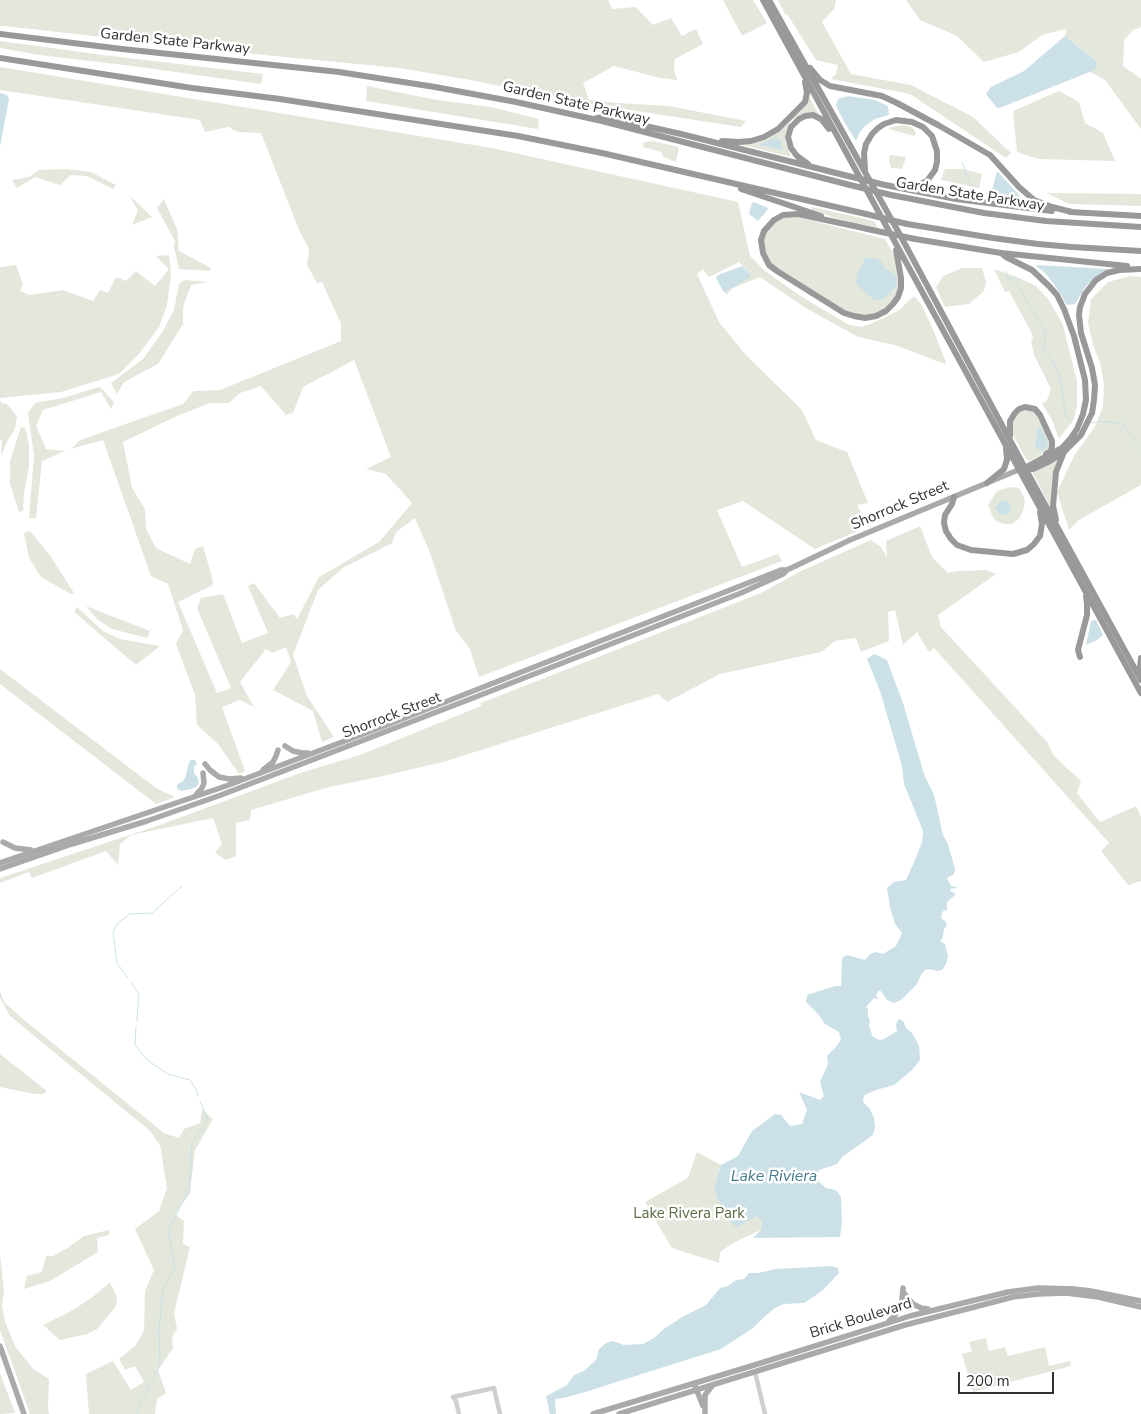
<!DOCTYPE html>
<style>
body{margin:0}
#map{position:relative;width:1141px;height:1414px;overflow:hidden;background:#fff;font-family:"Nunito Sans",sans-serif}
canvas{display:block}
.scale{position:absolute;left:958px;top:1372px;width:96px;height:22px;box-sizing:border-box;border:2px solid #323232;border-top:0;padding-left:6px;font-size:15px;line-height:18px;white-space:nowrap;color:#323232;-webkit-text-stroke:4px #fff;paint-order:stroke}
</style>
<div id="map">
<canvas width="1141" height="1414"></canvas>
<div class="scale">200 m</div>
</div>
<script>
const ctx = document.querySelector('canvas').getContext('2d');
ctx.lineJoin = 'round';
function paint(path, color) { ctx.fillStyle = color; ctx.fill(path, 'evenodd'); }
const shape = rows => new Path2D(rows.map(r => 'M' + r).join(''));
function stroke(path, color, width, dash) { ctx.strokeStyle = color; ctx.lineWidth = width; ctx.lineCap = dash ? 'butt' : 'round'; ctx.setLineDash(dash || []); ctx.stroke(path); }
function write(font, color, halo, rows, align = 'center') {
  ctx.font = font + ' "Nunito Sans",sans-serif'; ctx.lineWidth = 5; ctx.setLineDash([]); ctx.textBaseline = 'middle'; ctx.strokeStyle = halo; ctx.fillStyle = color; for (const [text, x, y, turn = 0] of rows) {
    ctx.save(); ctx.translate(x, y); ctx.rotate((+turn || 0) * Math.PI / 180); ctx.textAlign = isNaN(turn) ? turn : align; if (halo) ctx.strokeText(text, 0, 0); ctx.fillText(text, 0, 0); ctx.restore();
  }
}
paint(shape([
 [0,0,608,0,612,9,636,7,653,25,671,18,682,36,696,29,703,44,675,59,674,70,677,80,660,78,614,66,583,83,589,100,617,103,669,106,746,121,741,127,590,104,470,80,399,68,274,56,4,26,0,26],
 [723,0,753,0,767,23,742,36],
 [778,0,836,0,834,9,822,22,851,74,911,85,973,117,1011,153,1006,158,910,94,831,79,836,74,838,65,816,60,787,14,785,14],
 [906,0,1141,0,1141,27,1133,30,1124,40,1123,66,1141,79,1141,129,1105,80,1090,72,1097,68,1096,61,1065,36,1066,29,1042,35,1019,52,984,62,957,36,920,20],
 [0,41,103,55,263,74,261,84,132,66,39,55,0,48],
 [0,67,492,148,738,202,750,256,765,271,799,295,849,325,862,327,873,323,899,310,914,296,921,304,932,327,946,362,945,364,895,345,858,337,804,307,760,277,733,288,726,295,725,292,750,274,739,262,709,277,703,269,697,274,719,322,746,355,802,410,816,440,847,452,868,503,857,505,865,519,858,522,858,531,815,549,743,501,717,510,742,567,778,554,782,561,479,677,470,649,456,631,430,553,415,518,396,532,392,543,343,568,318,590,293,655,307,696,334,737,322,742,313,711,273,690,291,662,286,647,272,653,266,649,240,682,254,707,240,700,222,707,245,771,239,774,218,744,197,725,195,695,176,644,183,630,168,584,151,576,103,440,71,449,80,440,183,404,194,391,220,390,341,341,341,324,322,282,317,283,307,265,309,249,299,230,261,133,238,132,228,127,205,132,200,120,0,90],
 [354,360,391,457,366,469,386,474,412,503,379,542,319,577,297,619,293,614,280,618,254,583,248,586,268,633,242,643,223,594,201,598,197,608,231,688,217,693,178,602,213,585,212,577,203,546,195,549,190,564,156,548,146,529,145,509,132,488,123,442,177,416,210,403,229,403,240,393,261,386,286,415,293,413,303,387],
 [367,86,437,100,491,107,539,119,538,129,366,101],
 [1059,91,1079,102,1085,123,1103,133,1115,161,1038,159,1017,152,1013,111],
 [809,97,820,116,804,113,799,115,790,122,785,135,785,140,791,157,739,144,779,131,786,126],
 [904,125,912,127,916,133,914,136,888,129,892,127],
 [653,141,679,147,676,162,663,157,661,152,643,147,644,142],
 [890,155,906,157,902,169,891,168,889,160],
 [66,169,91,172,116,185,113,189,87,176,71,175,60,185,35,177,17,188,12,180,29,177,39,170],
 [945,169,963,169,982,174,979,188,941,180],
 [1047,193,1141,194,1141,206,1069,204],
 [129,195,152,217,132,225,138,210],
 [164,199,177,229,179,251,211,268,210,271,179,269,174,247,175,241,157,208],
 [812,207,874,221,878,228,835,218,816,211,811,209],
 [793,216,885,239,894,255,899,279,897,295,893,301,882,311,865,316,850,314,771,264,763,249,764,234,779,219],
 [169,255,171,275,167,305,159,327,138,355,119,374,61,392,0,398,0,267,16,265,23,285,20,291,29,295,63,290,93,301,100,290,108,293,116,277,126,281,136,271,155,286,169,269,156,256],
 [962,268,982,268,986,282,984,291,969,304,945,307,936,287,943,276],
 [994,269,1017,277,1036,286,1049,300,1063,325,1077,381,1077,405,1074,419,1059,439,1052,420,1042,404,1047,400,1051,389,1034,355,1031,340,1033,339,1032,334,1009,291,1005,292,1004,290],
 [1130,276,1141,277,1141,485,1079,520,1069,530,1057,492,1075,454,1095,427,1103,406,1104,386,1101,365,1093,345,1088,323,1091,299,1108,282],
 [185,280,208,282,191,285,183,307,183,324,158,364,124,382,117,394,111,383,143,359,163,331,174,310,179,284],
 [99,387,102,389,114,402,111,409,101,392,43,410,36,426,46,449,65,451,42,461,36,518,29,518,34,455,28,413,35,403,63,398],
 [0,399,1,403,7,404,17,416,15,429,8,440,1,456,2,440,0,440],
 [1024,409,1034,411,1048,438,1049,443,1049,449,1045,452,1042,452,1041,456,1029,461,1026,459,1012,433,1012,421,1015,416],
 [21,427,25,428,29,444,29,466,24,494,23,511,19,512,10,484,10,461],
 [1060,458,1052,478,1050,506,1032,472],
 [1010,487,1019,488,1023,495,1025,502,1023,511,1019,519,1011,524,1004,524,996,521,992,515,988,505,997,491],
 [920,526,932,557,948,573,958,571,986,570,996,574,938,615,941,627,1047,742,1054,756,1081,781,1077,793,1100,822,1136,806,1141,817,1141,881,1128,885,1101,851,1109,843,934,648,929,652,917,632,903,645,895,610,888,612,889,641,861,652,856,638,835,641,821,652,720,674,667,702,658,694,443,762,379,777,329,787,251,810,250,820,236,823,236,856,226,860,215,853,222,844,213,818,131,835,120,844,118,865,106,851,32,878,29,872,0,883,0,878,160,825,303,772,360,755,481,706,481,703,761,593,801,571,871,540,880,546,887,557,886,541],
 [30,531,51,557,74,593,71,594,41,577,29,558,24,533],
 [86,606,150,631,147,638,112,629,98,620],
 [77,607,103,631,120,639,160,646,136,665,74,612],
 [0,669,156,788,175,797,156,804,0,684],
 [0,992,4,1002,24,1020,164,1133,179,1138,184,1129,200,1123,202,1109,213,1119,195,1150,190,1193,175,1214,184,1221,183,1244,190,1247,174,1313,177,1329,172,1337,173,1348,158,1370,166,1393,157,1399,155,1414,89,1414,86,1374,113,1361,131,1390,144,1382,135,1366,125,1370,119,1359,135,1346,144,1331,145,1291,154,1270,135,1229,159,1211,167,1188,160,1145,150,1131,10,1016,0,998],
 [0,1054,47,1091,43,1094,34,1094,0,1087],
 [697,1152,721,1165,714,1187,757,1216,762,1221,761,1230,733,1243,720,1252,719,1263,672,1248,645,1202,688,1178],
 [109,1230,109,1235,97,1238,98,1252,50,1281,24,1289,27,1276,42,1272,46,1256,53,1256,66,1249,84,1236],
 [0,1254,4,1291,2,1306,5,1321,15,1346,33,1369,49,1379,48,1408,49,1414,30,1414,0,1330],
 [110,1282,117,1298,116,1306,97,1329,87,1334,60,1340,43,1325,73,1310,94,1296],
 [986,1338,989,1351,1005,1347,1008,1356,1045,1347,1049,1366,1070,1361,1071,1366,973,1392,962,1354,972,1351,969,1342],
 [0,1373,15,1413,0,1414]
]), '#e4e8dc');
paint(shape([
 [1065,36,1096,61,1097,69,1002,107,997,108,986,94,991,87,1024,71],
 [0,93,7,95,9,99,0,147],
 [848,96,875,100,888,106,889,115,875,119,865,126,860,132,856,141,843,120,836,105,838,99],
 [775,137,781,141,783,150,759,145],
 [997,171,1021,197,1020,199,991,194],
 [754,202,768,208,766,212,758,221,749,214,752,203],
 [865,258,875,258,881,261,884,268,894,273,897,277,896,286,884,299,874,300,856,284,857,275],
 [1038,265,1107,269,1109,270,1100,274,1086,286,1075,304,1067,305,1054,284,1045,273,1036,266],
 [742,266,750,274,750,277,725,292,723,291,716,278,718,275],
 [1038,427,1040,427,1047,440,1048,444,1046,448,1043,451,1035,448],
 [1002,500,1007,502,1011,506,1009,514,1000,515,995,508],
 [1096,620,1103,635,1097,640,1086,645,1091,621],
 [874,654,887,660,903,703,924,774,934,795,943,835,948,844,955,869,954,874,947,878,951,886,957,887,957,888,950,889,951,892,955,893,955,895,947,902,947,910,943,911,941,918,946,922,947,926,944,929,943,937,940,941,945,944,948,957,946,964,942,970,937,971,930,969,925,970,922,973,917,984,901,1000,894,1003,887,1000,881,991,878,991,876,996,879,999,874,998,866,1007,868,1009,868,1016,870,1021,869,1026,871,1031,872,1036,879,1040,884,1039,897,1031,896,1024,899,1019,904,1022,906,1028,912,1033,916,1040,919,1046,920,1060,912,1070,894,1085,876,1090,865,1095,863,1099,864,1103,870,1109,874,1118,875,1127,873,1135,842,1157,837,1164,819,1170,817,1176,819,1182,826,1188,836,1190,841,1197,842,1222,840,1237,753,1238,761,1230,762,1221,757,1216,736,1227,723,1214,714,1187,721,1165,738,1156,752,1131,775,1114,781,1115,790,1126,802,1124,807,1110,799,1092,820,1100,824,1096,820,1082,828,1064,827,1056,835,1048,841,1040,839,1032,825,1024,819,1015,806,1002,807,995,835,986,841,986,842,958,847,955,865,960,870,954,876,952,883,954,896,946,902,933,895,924,890,907,887,888,894,882,906,880,915,860,922,842,923,831,904,784,902,766,880,691,867,659],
 [191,760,195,760,197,764,194,766,194,773,198,778,199,783,196,787,191,789,181,791,177,789,177,785,183,781,185,778,189,763],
 [832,1266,838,1268,839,1273,822,1291,804,1303,784,1304,775,1308,765,1316,753,1328,721,1349,582,1393,563,1398,555,1399,556,1414,550,1414,546,1396,567,1385,574,1375,584,1371,596,1360,599,1349,606,1343,613,1341,624,1345,643,1344,654,1338,664,1329,682,1317,706,1305,720,1288,728,1286,736,1280,744,1279,749,1273,758,1273,776,1269]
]), '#cbe1e7');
stroke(shape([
 [962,162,971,187,975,194],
 [1006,271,1008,278,1015,281,1018,285,1032,310,1044,329,1046,333,1044,348,1052,360,1059,374,1062,388,1065,412,1068,419,1072,423],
 [1091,423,1101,421,1122,424,1125,426,1129,433,1141,449],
 [128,978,117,963,113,932,118,923,130,914,152,913,182,886],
 [131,982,139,994,137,1021],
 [136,1027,135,1045,147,1060,168,1074,190,1080,196,1089,198,1096],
 [136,1414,160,1365,159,1330,163,1289,175,1267,168,1230,189,1190,192,1143,208,1120,200,1101]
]), '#cbe1e7', 1);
stroke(shape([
 [755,1372,765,1414],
 [459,1414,456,1401,453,1397,494,1388,500,1414]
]), '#cfcfcf', 4.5);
stroke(shape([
 [285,746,293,751,302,753,308,753],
 [205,764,210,770,219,777,229,779,241,778],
 [263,770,273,762,276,756,278,750],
 [195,796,202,788,204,783,203,773],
 [3,842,15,848,31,850],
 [0,863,226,786,379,728,781,570,787,570],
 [0,869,72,844,147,821,221,795,473,698,741,593,783,574,787,570,850,540,1023,468],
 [904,1293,913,1304,921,1308,928,1309],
 [889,1321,895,1315,900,1308,902,1300,903,1288],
 [0,1346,24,1414],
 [695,1386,703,1406],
 [593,1414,761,1363,910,1316,1008,1292,1038,1288,1074,1289,1091,1291,1141,1301],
 [619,1414,905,1325,1013,1297,1038,1294,1066,1293,1098,1297,1141,1307],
 [705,1414,705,1395,712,1386]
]), '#aaa', 5.5);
stroke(shape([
 [763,0,1141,693],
 [769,0,899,233,1025,468,1141,680],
 [0,34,122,49,339,72,435,87,516,102,602,121,850,185],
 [0,58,192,88,280,99,518,136,602,153,866,214],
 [810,68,820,80,830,86,882,96,897,103,938,125,990,155,1019,187,1034,200,1052,207,1072,212],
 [597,118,606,117,681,134,844,175],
 [722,141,739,142,751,141,764,137,778,129,805,102,807,93,805,82],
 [808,164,797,156,791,148,788,137,791,127,799,119,805,116,813,115,821,119,829,129],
 [865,170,864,153,866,144,872,134,878,128,884,124,896,120,912,122,923,127,932,136,937,151,937,162,935,170,927,181,916,186,907,186],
 [885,185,956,199,1052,211],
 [741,189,821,216],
 [891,195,984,213,1046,221,1141,227],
 [1070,212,1141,216],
 [907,224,993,238,1038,244,1072,247,1141,251],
 [850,225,872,230],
 [854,226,798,214,783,215,774,220,764,231,761,240,763,253,769,265,777,271,844,313,854,316,865,318,876,316,886,311,893,304,898,297,901,288,901,278,896,250],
 [915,239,1001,253,1127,266],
 [1001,253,1006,257,1032,270,1049,286,1057,295,1064,309,1074,336,1085,380,1086,400,1083,414,1077,429,1071,438,1062,448,1025,468],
 [1010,436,1010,421,1015,413,1019,409,1025,407,1035,409,1040,415,1052,441,1052,446,1051,451,1046,454],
 [1025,468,1033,469,1050,461,1064,452,1081,435,1092,413,1094,400,1095,385,1092,368,1081,333,1079,315,1080,307,1085,294,1096,280,1107,273,1119,270,1141,269],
 [987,483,1004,469,1007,460,1006,448],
 [954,497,952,504,945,515,944,523,946,531,951,539,957,545,971,550,1013,554,1027,550,1034,544,1040,536,1042,524,1040,512],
 [1056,520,1053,506,1056,472,1064,452],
 [1080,657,1078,650,1087,615,1087,604,1086,596],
 [1141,658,1140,667,1141,675]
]), '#999', 6);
stroke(shape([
 [844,175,885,185],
 [850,185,891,195],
 [866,214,907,224],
 [872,230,915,239]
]), '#999', 6);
write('15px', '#323232', '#fff', [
 ["Garden State Parkway",175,42,6],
 ["Garden State Parkway",576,104,13],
 ["Garden State Parkway",970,195,9],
 ["Shorrock Street",900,506,-23],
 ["Shorrock Street",392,716,-21],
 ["Brick Boulevard",861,1319,-17]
]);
write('15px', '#5b6b43', '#fff', [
 ["Lake Rivera Park",689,1214]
]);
write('italic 16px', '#467d8e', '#fff', [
 ["Lake Riviera",774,1177]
]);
</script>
